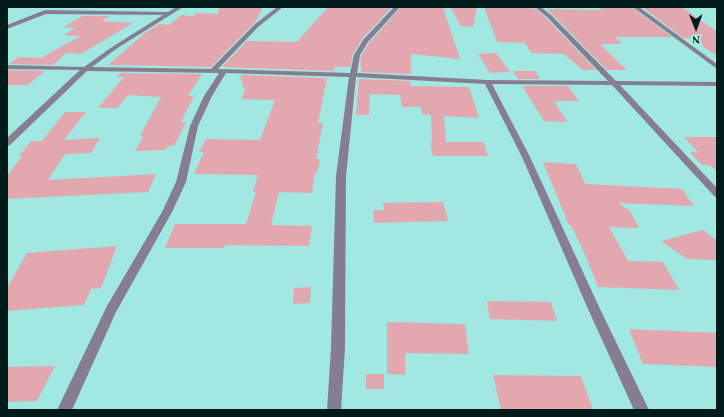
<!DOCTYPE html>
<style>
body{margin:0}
#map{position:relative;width:724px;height:417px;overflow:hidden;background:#a0e8e1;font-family:"Times New Roman",serif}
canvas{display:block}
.frame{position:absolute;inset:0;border:8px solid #001b19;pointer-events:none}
.north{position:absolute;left:676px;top:8px;width:40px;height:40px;-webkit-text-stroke:3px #adf5ee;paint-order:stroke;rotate:179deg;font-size:11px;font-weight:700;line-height:16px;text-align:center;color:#001b19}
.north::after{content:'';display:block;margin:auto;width:14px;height:18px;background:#001b19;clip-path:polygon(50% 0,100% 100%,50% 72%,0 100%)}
</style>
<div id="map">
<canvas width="724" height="417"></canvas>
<div class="frame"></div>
<div class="north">N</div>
</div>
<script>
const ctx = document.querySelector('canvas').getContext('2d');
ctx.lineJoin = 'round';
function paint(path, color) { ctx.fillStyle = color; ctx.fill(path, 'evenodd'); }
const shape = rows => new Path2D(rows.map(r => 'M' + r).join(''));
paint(shape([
 [219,7,263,7,256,21,211,67,108,65,145,33,159,24,169,25,181,15,194,16,196,13,218,14],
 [328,7,392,7,362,39,353,54,350,67,335,67,334,71,222,67,249,39,248,41,297,42],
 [401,7,443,7,460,59,411,54,411,74,361,72,362,67,360,67,361,56,369,43],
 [450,7,477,7,473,27,461,26],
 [484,7,516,7,536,9,546,18,596,70,583,70,564,54,531,53,525,43,497,42],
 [599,7,632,7,672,37,615,37,622,44,600,44,627,70,607,70,547,9,602,10],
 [642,7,682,7,717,32,717,56,691,38,683,38],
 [82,16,110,16,102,21,133,23,81,54,66,53,53,65,9,64,19,57,41,58,80,36,64,35,75,28,64,27],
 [496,53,510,72,490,73,478,54],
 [7,70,45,71,28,85,7,85],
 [513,71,535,71,540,79,518,79],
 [120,73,202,74,188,96,194,96,181,122,186,122,174,146,168,146,165,150,135,151,144,135,140,136,161,97,128,95,117,108,98,108,124,77,117,77],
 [240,75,327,78,318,123,323,123,316,159,320,159,317,173,315,173,312,193,279,192,271,225,312,226,309,246,225,245,224,248,165,248,175,224,246,224,256,192,253,192,258,175,194,174,204,152,199,152,206,139,260,140,275,100,241,99,245,91],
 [359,79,411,81,410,86,469,87,479,118,444,116,446,142,483,142,488,156,433,156,430,142,432,142,431,115,422,114,421,107,402,107,400,95,370,94,369,115,356,115],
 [522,86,568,86,579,101,554,101,567,122,544,121],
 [65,112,86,112,64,140,100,138,91,153,65,154,48,180,156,174,148,192,7,199,7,176,22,156,19,156,31,141,42,141],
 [684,137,717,137,717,172,710,165,702,165,690,152,698,152],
 [543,162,576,164,585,184,682,189,694,206,618,203,630,211,639,228,609,227,628,261,663,262,679,290,598,287,587,259,571,225,569,225],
 [443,202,448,221,374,223,373,210,384,210,383,203],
 [703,230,717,241,717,260,687,259,661,241],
 [117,246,101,288,91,289,84,305,7,311,7,288,27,253],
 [311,287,310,303,293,304,294,288],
 [487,301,551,302,557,321,490,319],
 [387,322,465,324,469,354,405,353,405,375,387,374],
 [629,329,717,333,717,367,643,364],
 [55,366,37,401,7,402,7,367],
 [366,374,384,374,384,389,366,389],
 [493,375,581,376,593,410,501,410]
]), '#e3a7b0');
paint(shape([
 [176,7,183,7,116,49,92,67,211,69,254,25,277,7,283,7,258,27,218,69,350,73,354,55,363,40,394,7,400,7,368,42,360,55,357,73,487,80,608,81,547,17,535,7,541,7,551,15,616,81,717,82,717,86,620,85,717,188,717,197,714,196,612,85,492,84,530,157,600,309,649,410,634,410,588,309,522,157,485,84,356,77,346,176,345,348,341,410,327,410,331,348,336,176,349,77,226,73,212,96,198,126,186,182,172,212,116,312,72,410,57,410,107,306,162,212,176,182,190,126,204,96,219,73,87,71,10,145,7,146,7,138,80,70,7,69,7,65,84,67,112,47,163,15,46,14,7,29,7,25,45,10,168,12,176,7],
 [633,7,639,7,717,64,717,69,633,7]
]), '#877d91');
</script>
